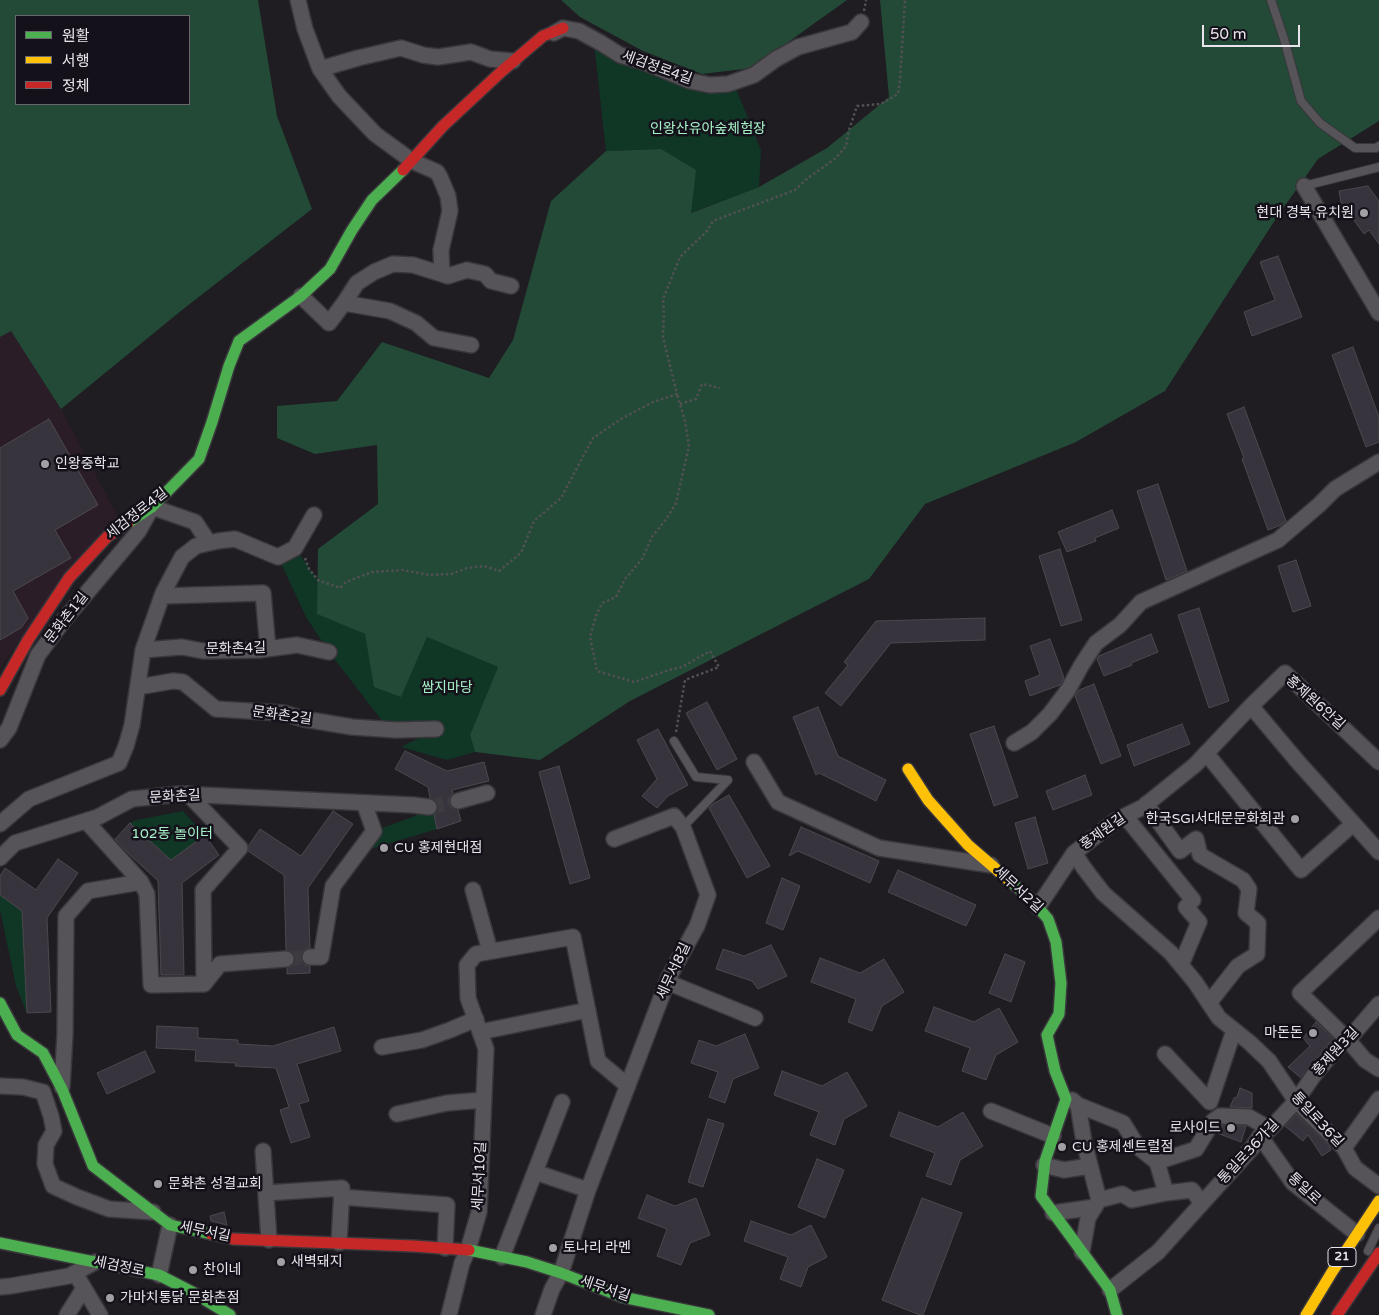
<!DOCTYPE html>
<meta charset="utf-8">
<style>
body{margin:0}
#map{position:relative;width:1379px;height:1315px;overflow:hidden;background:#1f1c22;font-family:"Varela Round","Noto Sans KR",sans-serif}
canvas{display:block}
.legend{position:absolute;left:15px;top:15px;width:175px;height:90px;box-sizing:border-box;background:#15111a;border:1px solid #69666e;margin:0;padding:6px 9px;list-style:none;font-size:15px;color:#e8e5ec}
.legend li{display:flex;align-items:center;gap:10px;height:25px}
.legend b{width:25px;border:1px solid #69666e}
.scale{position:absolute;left:1202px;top:25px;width:98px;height:22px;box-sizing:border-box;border:2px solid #e8e5ec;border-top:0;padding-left:6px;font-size:15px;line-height:18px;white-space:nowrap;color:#e8e5ec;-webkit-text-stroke:4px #15111a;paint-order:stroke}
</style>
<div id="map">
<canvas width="1379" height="1315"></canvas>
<ul class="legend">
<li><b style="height:6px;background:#4caf50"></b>원활</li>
<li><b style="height:6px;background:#ffc107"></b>서행</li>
<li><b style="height:6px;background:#c62828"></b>정체</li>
</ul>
<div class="scale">50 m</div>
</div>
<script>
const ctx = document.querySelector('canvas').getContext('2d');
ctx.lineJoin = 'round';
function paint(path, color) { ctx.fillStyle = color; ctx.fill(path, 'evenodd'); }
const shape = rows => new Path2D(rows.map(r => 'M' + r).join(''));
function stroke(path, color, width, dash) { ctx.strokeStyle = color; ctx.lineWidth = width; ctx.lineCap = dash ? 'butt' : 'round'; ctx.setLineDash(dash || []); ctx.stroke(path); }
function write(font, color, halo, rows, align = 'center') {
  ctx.font = font + ' "Varela Round","Noto Sans KR",sans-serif'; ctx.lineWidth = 5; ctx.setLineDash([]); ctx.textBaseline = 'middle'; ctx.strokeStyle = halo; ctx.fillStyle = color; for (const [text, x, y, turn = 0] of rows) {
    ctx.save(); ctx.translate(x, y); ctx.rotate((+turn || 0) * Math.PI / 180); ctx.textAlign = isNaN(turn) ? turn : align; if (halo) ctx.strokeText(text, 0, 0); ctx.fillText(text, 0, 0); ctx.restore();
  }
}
paint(shape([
 [11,330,61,409,119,519,64,577,0,668,0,337]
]), '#2a1d27');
paint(shape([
 [594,43,618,59,734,84,761,150,759,187,690,213,661,149,606,151],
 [295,548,318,580,318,614,365,634,401,696,427,637,498,667,470,735,475,752,447,760,401,747,435,730,389,730,329,652,306,617,278,557],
 [432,807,437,829,364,851,374,831,415,816],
 [183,811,205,835,171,860,130,823,136,820],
 [0,895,22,911,27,1013,16,986,0,910]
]), '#103625');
paint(shape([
 [0,0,258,0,277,116,312,209,182,310,61,409,11,331,0,337],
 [16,16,189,16,189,104,16,104],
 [561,0,847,0,752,68,702,74,643,51,580,17],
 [880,0,1379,0,1379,121,1318,159,1277,217,1165,391,1076,442,925,504,869,579,630,701,540,760,475,752,470,735,498,667,427,637,401,697,374,687,365,634,317,614,318,549,378,504,377,445,315,454,277,438,277,406,337,401,382,342,489,378,513,340,551,201,606,151,661,149,696,170,691,213,759,187,827,148,889,97]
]), '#224a37');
const building = shape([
 [1368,186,1379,201,1379,244,1369,230,1364,234,1341,203,1339,191,1368,186],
 [1278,256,1302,317,1252,336,1244,312,1275,300,1260,262,1278,256],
 [1353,347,1379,417,1379,442,1366,447,1332,355,1353,347],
 [1244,407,1286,521,1281,525,1268,530,1242,459,1244,458,1227,414,1244,407],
 [49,419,98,505,55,530,71,558,13,591,28,618,21,628,0,640,0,448,49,419],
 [1158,484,1187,571,1166,580,1137,491,1158,484],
 [1112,510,1119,528,1095,538,1096,541,1067,552,1058,532,1112,510],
 [1060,549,1082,620,1061,626,1039,556,1060,549],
 [1296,560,1311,606,1293,612,1278,566,1296,560],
 [1199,608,1229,701,1209,708,1178,615,1199,608],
 [985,618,985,640,891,643,841,706,825,693,848,665,844,662,876,621,985,618],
 [1151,634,1158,652,1131,663,1132,665,1104,676,1097,659,1099,656,1151,634],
 [1050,639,1064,678,1060,685,1030,696,1025,681,1040,675,1030,646,1050,639],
 [1094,684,1121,756,1101,764,1075,696,1079,690,1094,684],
 [707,702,737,759,717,770,686,713,707,702],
 [818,707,838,756,886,780,876,801,819,773,816,775,793,717,818,707],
 [1182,724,1190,744,1134,766,1127,745,1182,724],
 [994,726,1018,797,994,806,970,734,994,726],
 [658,729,688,785,668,796,657,808,642,796,657,779,637,740,658,729],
 [405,751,447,771,484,762,489,781,452,790,453,793,449,798,449,804,452,808,458,810,461,821,437,829,434,815,438,809,438,804,435,800,430,798,428,787,395,769,405,751],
 [559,766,590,878,570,884,539,772,559,766],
 [1085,775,1092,795,1053,810,1046,791,1085,775],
 [729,795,770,866,747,878,709,808,713,804,729,795],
 [333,811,353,824,308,888,310,948,306,949,302,952,301,957,302,961,305,965,310,966,310,973,287,974,287,968,292,966,294,963,295,959,293,953,286,950,284,875,248,851,249,845,260,829,301,856,333,811],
 [1035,817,1048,863,1028,869,1015,823,1035,817],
 [130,823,171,860,205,835,219,855,182,883,184,975,161,975,158,881,129,854,115,839,130,823],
 [801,827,879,861,870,883,798,851,789,856,801,827],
 [58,859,78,873,47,918,51,1012,27,1013,22,911,0,895,0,876,5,868,36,890,58,859],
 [898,870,976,905,966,926,888,892,898,870],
 [782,878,800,886,783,930,766,923,782,878],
 [771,945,787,976,758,989,752,981,716,969,723,949,744,956,771,945],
 [1005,954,1025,962,1011,1002,989,993,1005,954],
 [820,958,860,973,884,959,904,992,882,1006,872,1031,848,1022,856,999,811,982,820,958],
 [934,1007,974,1022,999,1008,1018,1042,996,1055,986,1080,962,1071,970,1048,925,1031,934,1007],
 [1316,1022,1334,1039,1329,1043,1301,1078,1288,1067,1310,1046,1303,1038,1316,1022],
 [157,1026,198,1028,198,1038,238,1040,238,1044,273,1046,334,1027,341,1051,297,1064,309,1101,299,1104,310,1137,291,1143,280,1110,289,1107,276,1068,235,1066,236,1063,195,1061,196,1050,156,1048,157,1026],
 [745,1034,759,1068,733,1079,725,1103,709,1097,718,1072,691,1063,699,1040,716,1046,745,1034],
 [145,1051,155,1072,107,1094,97,1073,145,1051],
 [782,1071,822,1086,847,1072,867,1106,844,1119,835,1145,810,1135,819,1112,774,1095,782,1071],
 [1240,1088,1252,1093,1252,1108,1230,1107,1234,1098,1237,1097,1240,1088],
 [899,1112,938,1127,963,1112,983,1146,960,1160,951,1185,926,1176,935,1153,890,1136,899,1112],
 [1296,1114,1328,1145,1331,1150,1322,1156,1308,1135,1303,1141,1285,1126,1296,1114],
 [708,1119,724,1124,703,1187,688,1182,708,1119],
 [1223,1125,1246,1126,1241,1142,1217,1133,1223,1125],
 [817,1159,844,1170,825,1218,798,1207,817,1159],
 [647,1195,675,1206,696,1198,710,1235,690,1243,681,1265,657,1256,667,1229,638,1218,647,1195],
 [922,1198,962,1213,923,1315,920,1315,882,1300,922,1198],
 [224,1212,227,1225,211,1221,210,1216,224,1212],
 [751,1221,791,1235,811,1225,827,1257,808,1267,801,1287,780,1279,788,1257,744,1241,751,1221]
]);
paint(building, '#38343e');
stroke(building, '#4b494e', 1);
stroke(shape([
 [429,807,458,801],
 [286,959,310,957]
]), '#3d3a40', 15, [15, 8]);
const lane = shape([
 [1271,0,1284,39,1301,101,1320,123,1355,148,1376,148,1379,146],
 [1304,186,1379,167],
 [674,741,696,777,728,780,683,827],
 [1368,1251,1379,1228]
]);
const street = shape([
 [298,0,305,29,320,69,339,96,375,134,412,161,437,172,440,177,448,196,450,211,441,250,442,274],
 [554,33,563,28,579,31,601,43,620,55,641,61,690,81,710,85,728,84,754,75,776,59,798,47,852,32,861,22],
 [320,69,358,58,401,48,423,55,438,57,471,52,490,59,513,61],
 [1304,186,1379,313],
 [301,296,329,323,344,303,390,311,416,323,434,338,471,345],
 [344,303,357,283,374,272,393,264,413,265,448,276,467,270,485,274,491,281,511,286],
 [162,596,263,593,268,649],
 [143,650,182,647,203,651,259,650,297,645,329,652],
 [138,687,173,681,183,682,216,709,283,713,304,719,352,727,396,730,436,729],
 [1251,706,1298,762,1379,852],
 [0,740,9,728,38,655,64,620,138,532,152,507,195,522,209,543],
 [1014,743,1032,732,1050,714,1068,690,1081,666,1096,643,1120,625,1141,602,1278,540,1319,505,1335,489,1379,462],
 [1206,753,1301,870,1353,824],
 [754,762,778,802,879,848,991,865],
 [458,801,487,793],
 [1146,804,1180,851,1196,839,1200,855,1243,880,1249,889,1246,913,1258,923,1257,954,1238,966,1209,1003],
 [1125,816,1193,900,1186,907,1199,922,1181,965],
 [0,824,29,799,119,763,126,746,132,725,143,650,163,593,182,557,196,546,218,541,235,539,278,557,295,548,314,515],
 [1074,853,1084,868,1103,893,1171,953,1195,982,1219,1018,1249,1042,1269,1061,1296,1101,1344,1148,1355,1168,1379,1186],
 [0,858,15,843,98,817,132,799,180,794,413,805,429,807],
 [141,882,147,894,151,985,204,984,203,890,240,848,188,794],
 [473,890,490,951],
 [1038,907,1074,853,1115,821,1143,807,1195,765,1251,706,1285,673,1379,762],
 [1379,918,1300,993,1348,1040,1365,1060,1379,1069],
 [310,957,321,957,333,886,374,831,364,803],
 [667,982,755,1018],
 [204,984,220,964,286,959],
 [480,1032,588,1010],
 [382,1047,422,1040,450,1030,476,1019],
 [1165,1054,1210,1102,1234,1030],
 [0,1086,23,1087,43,1092,51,1116,54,1131,46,1145,45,1164,53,1186,77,1197,109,1209,153,1212],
 [62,1087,65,1034,66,916,88,891,141,882,86,821],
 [1072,1100,1078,1105,1084,1142,1099,1200,1088,1218,1082,1252],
 [1078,1105,1123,1123,1138,1147,1157,1162,1196,1149,1213,1121,1220,1116,1249,1117,1270,1129],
 [991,1111,1053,1136],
 [397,1114,447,1103,484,1100],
 [1260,1136,1293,1183,1357,1234],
 [1344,1148,1379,1099],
 [263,1151,269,1240],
 [1157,1162,1166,1193],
 [1044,1165,1064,1170,1090,1166],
 [535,1172,588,1190],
 [266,1193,342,1188,339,1243],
 [341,1197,447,1205,445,1248],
 [1099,1200,1122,1194,1132,1200,1166,1193,1192,1190,1202,1203],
 [1053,1213,1095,1207],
 [502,1257,562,1102],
 [75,1273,100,1315],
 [159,1275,170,1225],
 [0,1287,11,1286,69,1276,95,1262],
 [1110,1290,1158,1252,1252,1148,1260,1136,1270,1129,1296,1101,1314,1075,1336,1049,1348,1040,1379,1004],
 [67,1315,84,1288],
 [449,1315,462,1263,468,1250,479,1212,486,1049,468,998,467,965,476,954,573,937,598,1061,628,1086],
 [543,1315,552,1289,561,1273,588,1190,669,977,697,926,708,895,683,827,674,816,614,839]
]);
const fast = shape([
 [128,523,152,507,199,459,212,422,229,366,239,341,301,296,330,269,352,230,372,200,403,170],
 [1011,882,1031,899,1048,919,1056,942,1061,983,1059,1014,1047,1035,1055,1071,1066,1099,1045,1161,1041,1196,1110,1290,1117,1315],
 [0,1003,17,1035,43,1053,62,1089,93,1166,170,1225,211,1234],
 [0,1243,159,1275,194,1293,230,1315],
 [469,1250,527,1262,561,1273,622,1297,709,1315]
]);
const slow = shape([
 [908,769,928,800,968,845,1011,882],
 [1306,1315,1332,1272,1379,1201]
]);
const jam = shape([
 [403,170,443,126,502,71,543,36,563,28],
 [0,690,28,640,69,578,108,536,128,523],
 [211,1234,233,1239,413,1246,469,1250],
 [1337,1315,1379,1253]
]);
stroke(lane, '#39373c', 10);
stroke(street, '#39373c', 18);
stroke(fast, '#39373c', 14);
stroke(slow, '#39373c', 14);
stroke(jam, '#39373c', 14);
stroke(shape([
 [864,11,866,0],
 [680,404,696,399,702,384,720,388],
 [305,558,309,569,318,580,340,588,346,582,372,572,402,570,430,575,451,574,467,568,484,566,499,571,521,553,534,521,561,498,593,438,621,419,653,402,677,394,663,337,664,314,663,299,680,257,707,231,713,221,795,190,808,178,836,158,846,146,849,130,857,106,881,104,898,94,900,80,905,0],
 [676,732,685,680,719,667,710,651,682,667,669,670,634,682,597,671,590,637,596,616,602,603,616,597,625,579,642,559,652,537,667,518,676,503,689,446,685,421,677,394]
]), '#515053', 2.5, [2.5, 2.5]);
stroke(lane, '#565458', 8);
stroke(street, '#565458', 15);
stroke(fast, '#4caf50', 11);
stroke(slow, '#ffc107', 11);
stroke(jam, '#c62828', 11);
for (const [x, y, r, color] of [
 [1364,213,5,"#a29fa5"],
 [45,464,5,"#a29fa5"],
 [1295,819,5,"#a29fa5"],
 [384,848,5,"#a29fa5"],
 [1313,1033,5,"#a29fa5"],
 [1231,1128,5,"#a29fa5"],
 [1062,1147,5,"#a29fa5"],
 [158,1184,5,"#a29fa5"],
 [553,1248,5,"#a29fa5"],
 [281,1262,5,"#a29fa5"],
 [193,1270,5,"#a29fa5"],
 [110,1298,5,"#a29fa5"]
]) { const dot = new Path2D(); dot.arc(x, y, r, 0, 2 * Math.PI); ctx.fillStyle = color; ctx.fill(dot); stroke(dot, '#15111a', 2); }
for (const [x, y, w] of [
 [1342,1257,28]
]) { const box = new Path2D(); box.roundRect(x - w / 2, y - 9.5, w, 19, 4); ctx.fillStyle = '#15111a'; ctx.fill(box); stroke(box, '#e8e5ec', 1); }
write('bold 12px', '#e8e5ec', null, [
 ["21",1342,1257]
]);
write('14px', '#e8e5ec', '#15111a', [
 ["세검정로4길",657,68,20],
 ["세검정로4길",137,514,-38],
 ["문화촌1길",67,618,-52],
 ["문화촌4길",236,649,-1],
 ["홍제원6안길",1315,703,42],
 ["문화촌2길",282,716,8],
 ["문화촌길",175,797,-3],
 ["홍제원길",1103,832,-35],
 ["세무서2길",1018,890,43],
 ["세무서8길",674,971,-65],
 ["홍제원3길",1336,1052,-47],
 ["통일로36길",1317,1120,47],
 ["통일로36가길",1249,1152,-47],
 ["세무서10길",480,1176,-87],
 ["통일로",1304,1189,43],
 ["세무서길",205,1232,12],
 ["세검정로",119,1267,12],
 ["세무서길",605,1289,19]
]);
write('14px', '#a7f3c9', '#15111a', [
 ["인왕산유아숲체험장",708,129],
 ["쌈지마당",447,688],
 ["102동 놀이터",172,834]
]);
write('14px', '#e8e5ec', '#15111a', [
 ["현대 경복 유치원",1354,213,"right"],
 ["인왕중학교",55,464],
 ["한국SGI서대문문화회관",1285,819,"right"],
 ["CU 홍제현대점",394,848],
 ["마돈돈",1303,1033,"right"],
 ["로사이드",1221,1128,"right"],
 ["CU 홍제센트럴점",1072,1147],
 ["문화촌 성결교회",168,1184],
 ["토나리 라멘",563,1248],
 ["새벽돼지",291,1262],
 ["찬이네",203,1270],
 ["가마치통닭 문화촌점",120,1298]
], 'left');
</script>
